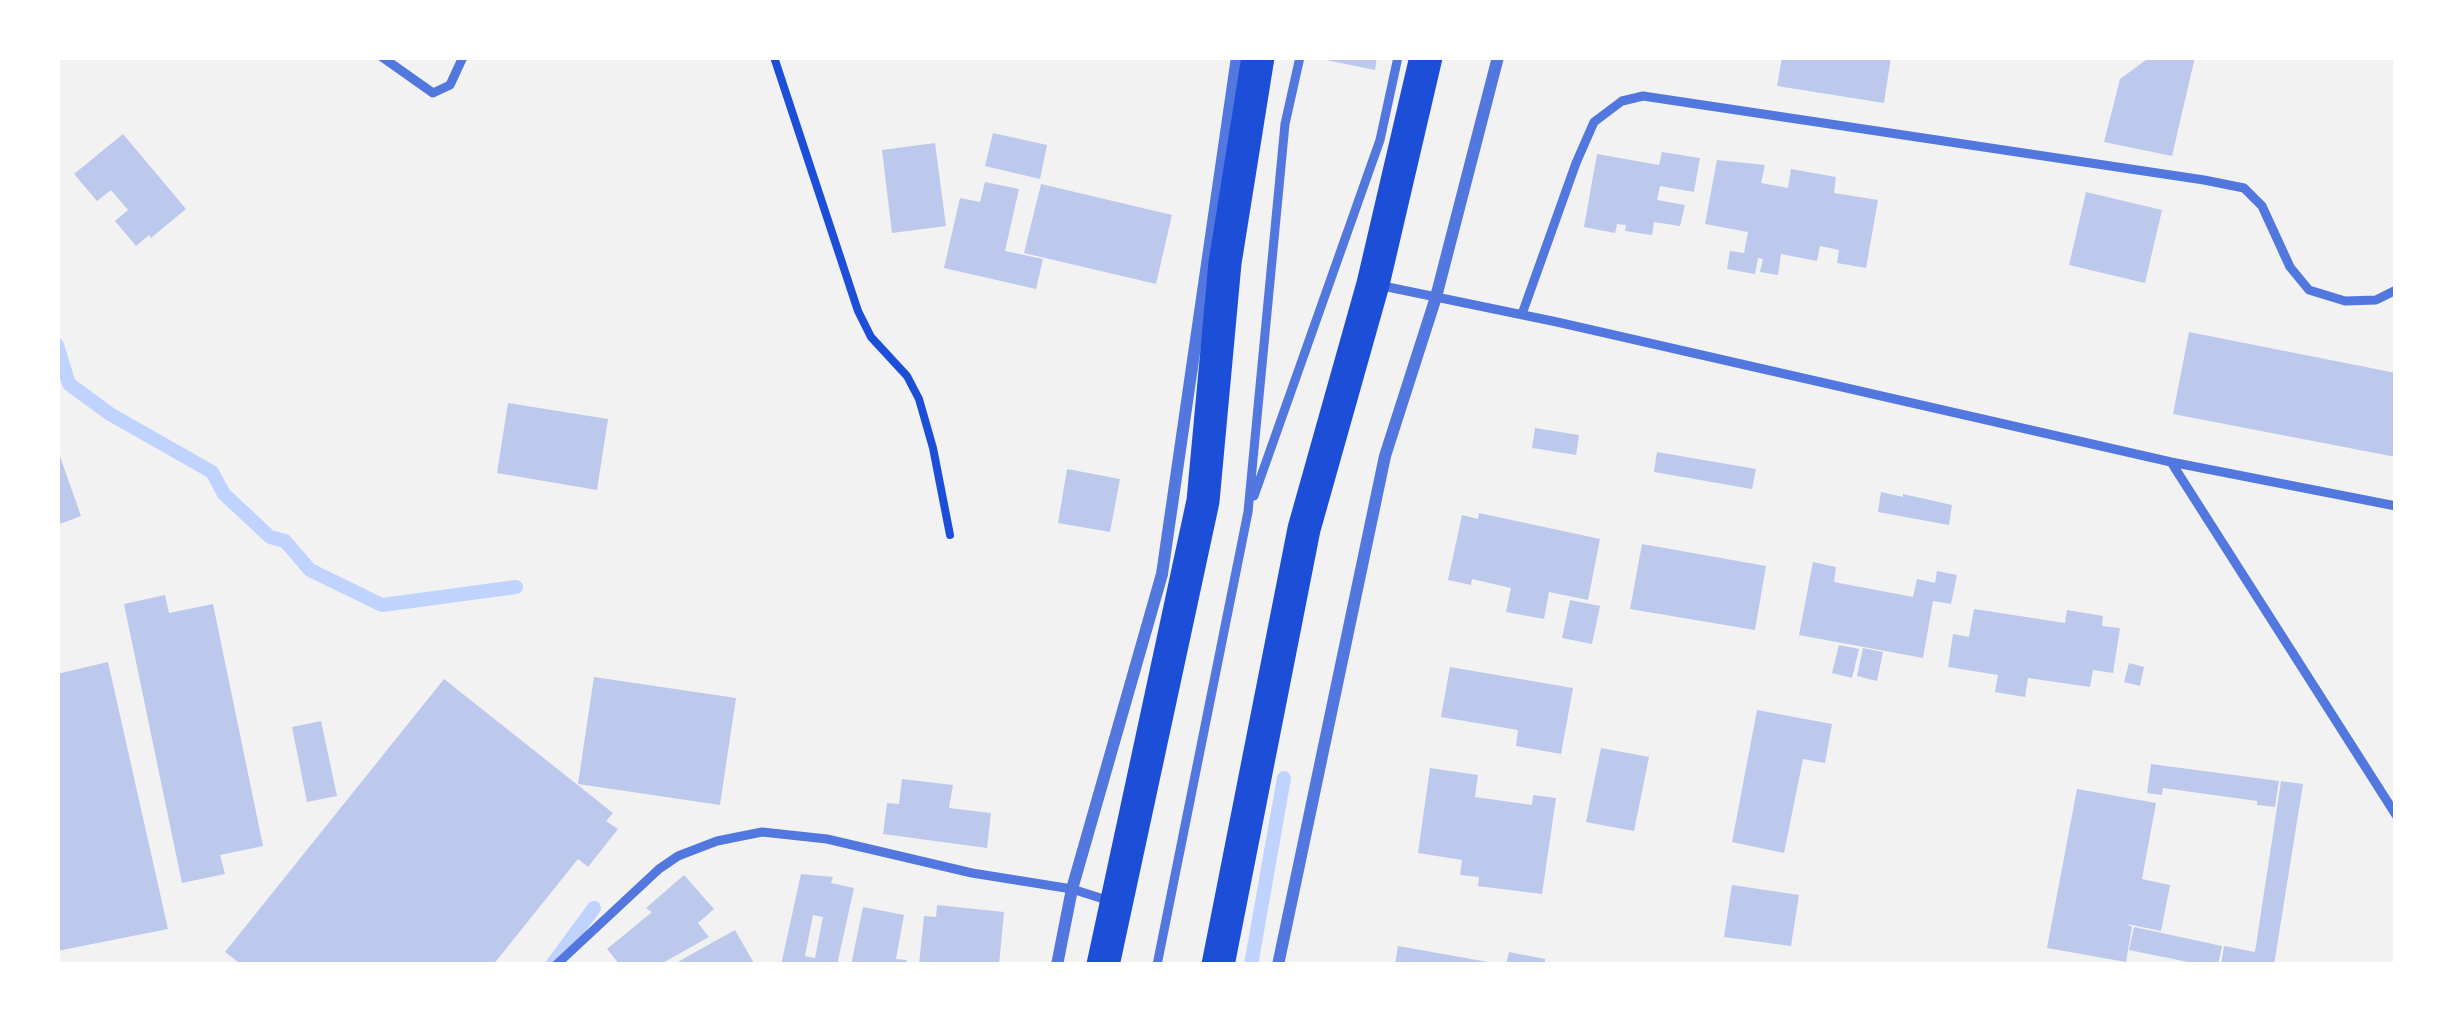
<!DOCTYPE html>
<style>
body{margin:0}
#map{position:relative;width:2453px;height:1022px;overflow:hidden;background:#f2f2f2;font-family:Manrope,sans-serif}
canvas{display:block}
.frame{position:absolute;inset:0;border:60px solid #fff;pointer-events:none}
</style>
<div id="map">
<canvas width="2453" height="1022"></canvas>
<div class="frame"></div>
</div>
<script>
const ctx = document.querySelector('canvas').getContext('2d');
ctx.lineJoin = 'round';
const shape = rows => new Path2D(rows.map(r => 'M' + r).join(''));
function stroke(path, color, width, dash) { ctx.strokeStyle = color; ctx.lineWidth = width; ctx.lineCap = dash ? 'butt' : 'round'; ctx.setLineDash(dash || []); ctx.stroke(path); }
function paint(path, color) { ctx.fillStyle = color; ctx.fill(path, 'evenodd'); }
stroke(shape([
 [57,345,69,384,110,414,212,472,224,494,270,537,285,541,310,570,382,605,516,587],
 [552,965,594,908],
 [1251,965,1284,778]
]), '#bfd3fe', 14);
paint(shape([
 [1321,57,1377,57,1375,70,1321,59],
 [1782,57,1891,57,1884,103,1777,86],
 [2150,57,2195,57,2172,156,2104,142,2120,79],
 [993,133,1047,145,1040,179,985,166],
 [123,134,186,209,151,238,149,235,136,246,115,221,128,210,111,190,97,201,74,174],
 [935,143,946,226,892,233,882,150],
 [1662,152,1700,158,1694,192,1660,186,1657,200,1685,205,1680,226,1654,222,1652,235,1625,231,1626,225,1617,224,1615,233,1584,227,1597,154,1659,165],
 [1717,160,1765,165,1761,183,1788,188,1791,169,1836,177,1834,193,1878,200,1866,268,1837,263,1839,250,1820,246,1817,261,1781,254,1778,275,1760,272,1763,259,1758,258,1755,274,1727,269,1730,251,1744,253,1748,232,1705,224],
 [985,182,1019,189,1005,251,1043,259,1036,289,944,268,960,198,980,202],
 [1041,184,1172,215,1156,284,1024,253],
 [2086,192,2162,210,2145,283,2069,265],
 [2189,332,2396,373,2396,457,2173,414],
 [508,403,608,419,597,490,497,473],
 [1535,428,1579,435,1576,455,1532,448],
 [57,448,81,516,57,525],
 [1657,452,1756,469,1752,489,1654,472],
 [1067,469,1120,479,1110,532,1058,523],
 [1881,492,1903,497,1903,494,1952,505,1949,525,1878,512],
 [1479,513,1600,539,1588,600,1549,592,1544,619,1506,612,1511,588,1472,579,1471,585,1448,580,1462,515,1478,519],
 [1642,544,1766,566,1755,630,1630,609],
 [1813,562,1836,567,1834,582,1913,597,1917,579,1935,583,1937,571,1957,575,1951,604,1933,601,1923,658,1799,635],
 [165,595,169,613,213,604,263,846,220,855,225,874,182,883,124,604],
 [1570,600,1600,606,1592,644,1562,638],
 [1974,609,2065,623,2067,610,2103,616,2102,626,2120,628,2113,673,2093,670,2090,687,2028,678,2025,697,1995,692,1998,675,1948,667,1953,634,1969,637],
 [1839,645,1859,649,1852,678,1832,673],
 [1863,648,1883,652,1877,681,1857,676],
 [108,662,168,929,57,951,57,674],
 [2129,663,2144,667,2140,686,2124,682],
 [1450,667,1573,688,1561,754,1516,746,1518,730,1441,717],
 [594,677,736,698,720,805,578,784],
 [444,679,613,813,606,821,618,829,588,867,578,859,493,965,242,965,225,952],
 [1757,710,1832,724,1825,763,1803,759,1784,853,1732,842],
 [321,721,337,796,307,802,292,727],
 [1601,748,1649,757,1634,831,1586,822],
 [2151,764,2279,781,2275,807,2257,805,2257,801,2163,788,2162,795,2147,793],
 [1430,768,1478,775,1475,797,1532,805,1533,795,1556,798,1542,894,1478,886,1479,877,1460,875,1462,860,1418,853],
 [902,779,953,785,949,808,991,813,987,848,883,834,887,803,899,804],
 [2281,781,2303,784,2274,965,2221,965,2224,946,2255,952],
 [2077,789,2156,803,2142,879,2170,885,2161,931,2127,924,2132,927,2126,962,2047,948],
 [801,874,833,877,831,883,854,888,837,965,781,965],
 [813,915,823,917,815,958,805,956],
 [684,875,714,909,698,923,709,937,659,965,620,965,607,949,652,912,646,908],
 [1732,885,1799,895,1791,946,1724,937],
 [937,905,1004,912,999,965,919,965,924,916,936,917],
 [863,907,904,915,896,959,907,960,906,965,851,965],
 [2134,927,2222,946,2218,965,2203,965,2129,950],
 [735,930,755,965,673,965,690,955],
 [1398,946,1494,963,1494,965,1395,965],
 [1509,952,1545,959,1545,965,1506,965]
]), '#bdc9ec');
stroke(shape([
 [774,57,858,311,871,337,907,376,919,399,933,448,950,535]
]), '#1d4ed8', 8);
stroke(shape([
 [382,57,433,93,450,85,463,57],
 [1378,285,1557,322,2171,462,2396,506],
 [1522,314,1576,163,1594,122,1622,101,1643,96,2204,180,2244,188,2262,206,2290,267,2309,290,2345,301,2376,300,2396,290],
 [2171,462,2396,815],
 [1254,496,1380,140,1398,57],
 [556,965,659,869,678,856,717,841,762,832,827,839,972,873,1072,889,1110,901],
 [1157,965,1248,512,1285,124,1300,57]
]), '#5277de', 9);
stroke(shape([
 [1057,965,1072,889,1162,574,1237,57],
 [1278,965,1385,456,1436,297,1498,57]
]), '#5277de', 12);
stroke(shape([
 [1103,965,1203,501,1225,263,1258,57],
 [1218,965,1304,529,1373,284,1426,57]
]), '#1d4ed8', 33);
</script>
